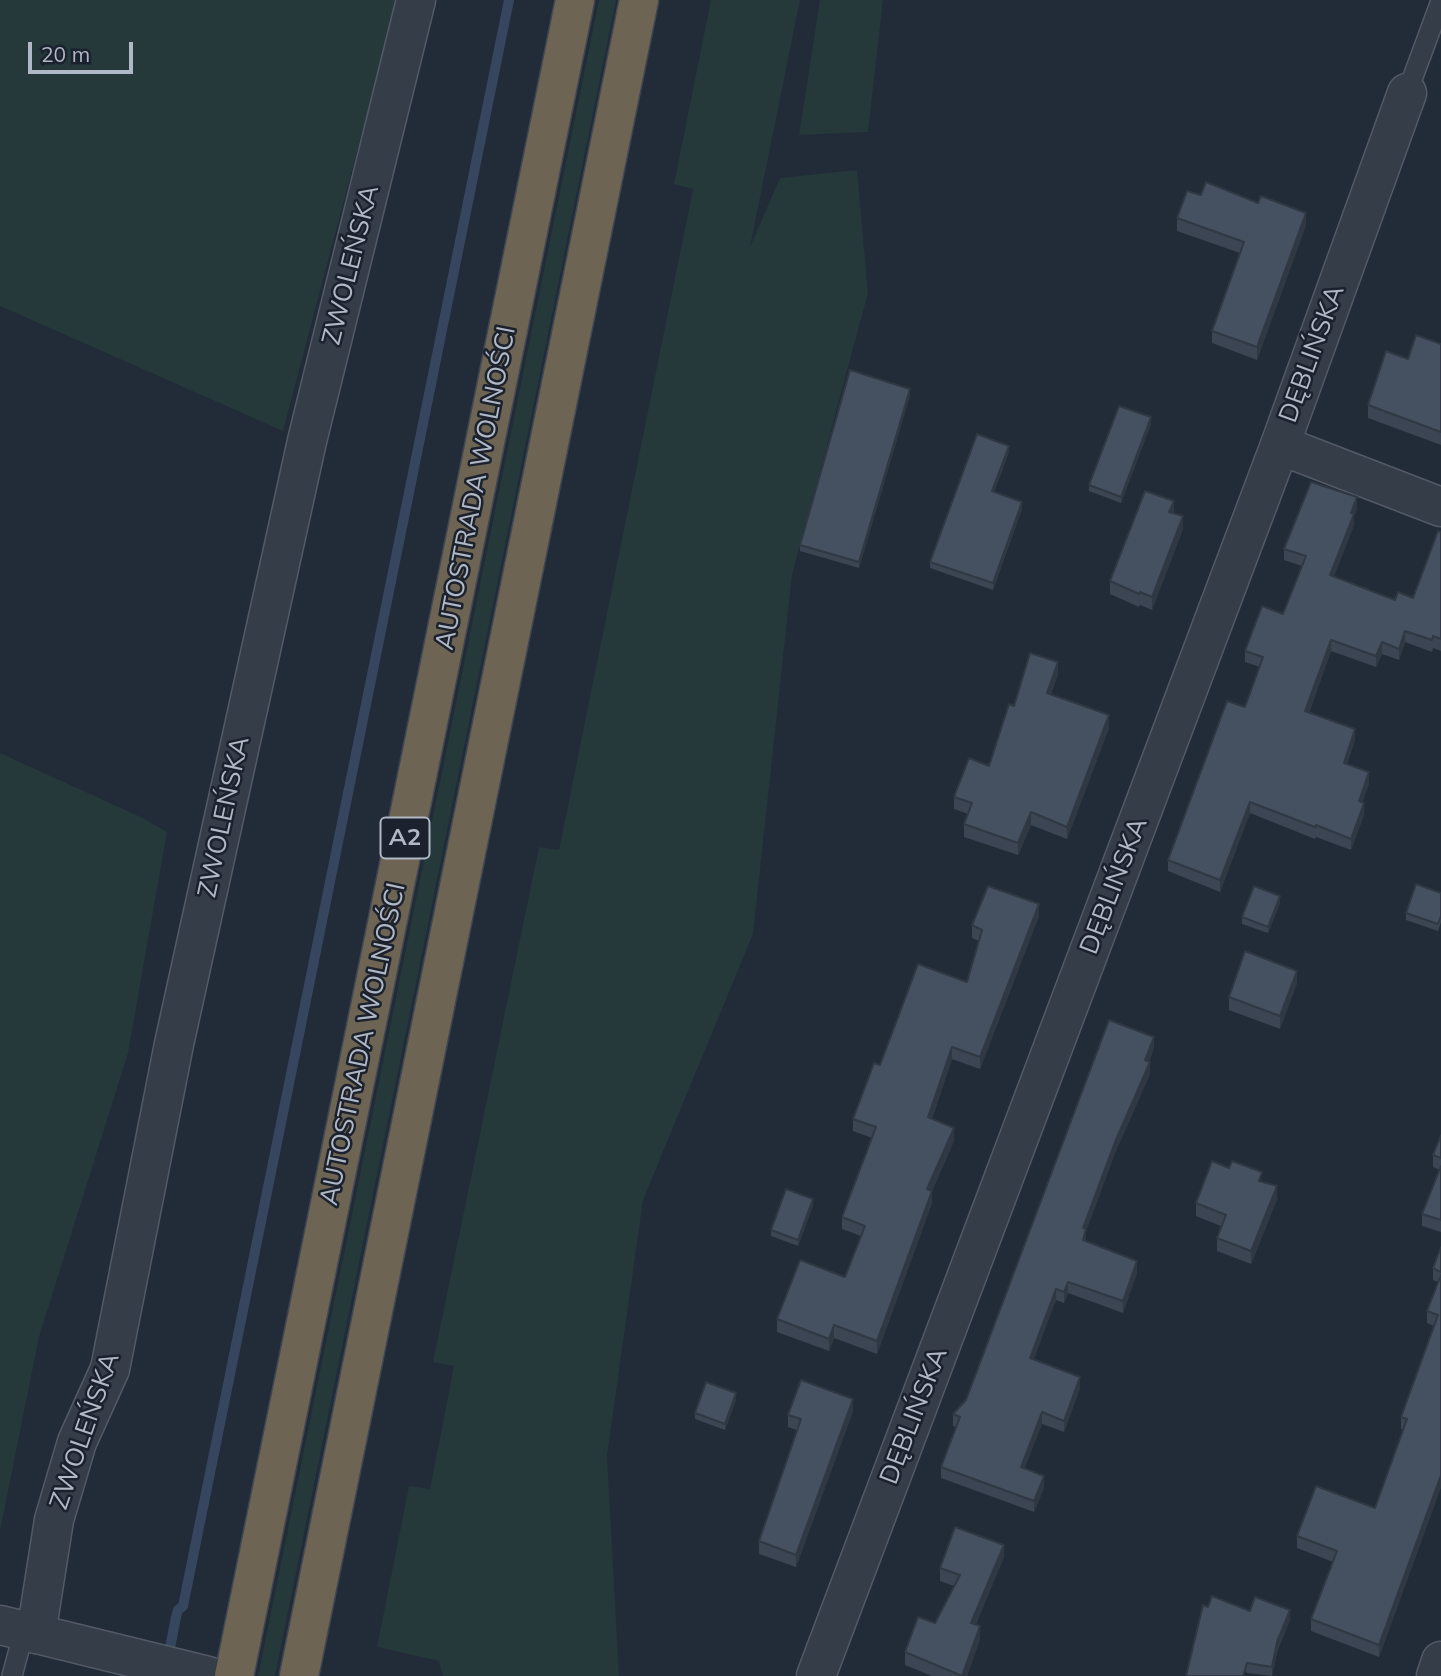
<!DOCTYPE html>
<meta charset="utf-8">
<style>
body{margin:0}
#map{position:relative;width:1441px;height:1676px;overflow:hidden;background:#222b38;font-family:Mulish,sans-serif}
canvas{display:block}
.scale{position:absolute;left:28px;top:42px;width:105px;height:32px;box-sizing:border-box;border:4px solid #b0b7c5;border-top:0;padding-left:9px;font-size:21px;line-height:24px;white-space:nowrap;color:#b0b7c5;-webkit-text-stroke:5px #1b222d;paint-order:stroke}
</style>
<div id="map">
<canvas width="1441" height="1676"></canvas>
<div class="scale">20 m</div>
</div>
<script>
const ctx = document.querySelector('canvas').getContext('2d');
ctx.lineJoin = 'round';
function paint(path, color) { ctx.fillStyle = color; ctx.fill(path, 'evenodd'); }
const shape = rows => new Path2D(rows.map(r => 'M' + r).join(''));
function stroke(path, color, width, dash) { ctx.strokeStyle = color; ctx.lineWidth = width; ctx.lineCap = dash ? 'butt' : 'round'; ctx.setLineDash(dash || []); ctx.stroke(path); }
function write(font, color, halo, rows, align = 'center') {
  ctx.font = font + ' Mulish,sans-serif'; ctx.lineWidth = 5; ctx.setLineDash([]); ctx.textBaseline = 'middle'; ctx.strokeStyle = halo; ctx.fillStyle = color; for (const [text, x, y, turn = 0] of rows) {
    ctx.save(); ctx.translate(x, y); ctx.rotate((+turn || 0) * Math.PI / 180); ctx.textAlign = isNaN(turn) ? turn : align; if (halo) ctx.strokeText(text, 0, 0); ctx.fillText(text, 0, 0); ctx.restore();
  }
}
paint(shape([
 [0,0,397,0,283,431,0,306],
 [599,0,616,0,275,1676,258,1676],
 [711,0,800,0,750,247,780,178,857,170,868,293,792,575,753,934,643,1200,607,1456,619,1676,443,1676,439,1661,377,1647,409,1486,430,1489,454,1366,433,1362,539,847,559,850,693,189,674,184],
 [820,0,883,0,868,132,799,135],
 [0,753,143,818,167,832,128,1053,39,1337,0,1531]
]), '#25383a');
stroke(shape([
 [168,1658,176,1617,178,1610,183,1606,509,0]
]), '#36465f', 10);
const service = shape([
 [1407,93,1441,1],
 [12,1676,24,1631]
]);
const minor = shape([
 [1280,445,1441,507],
 [36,1634,54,1520,77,1442,110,1369,174,1044,307,441,416,0],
 [816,1676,1280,445,1407,93],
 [1436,1676,1441,1661]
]);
const tertiary = shape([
 [0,1625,208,1676]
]);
const motorway = shape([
 [234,1676,575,0],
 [299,1676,639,0]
]);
stroke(service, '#535a66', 22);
stroke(minor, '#535a66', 41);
stroke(tertiary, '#535a66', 41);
stroke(motorway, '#404753', 41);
stroke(service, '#353d48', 19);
stroke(minor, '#353d48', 38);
stroke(tertiary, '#353d48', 38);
stroke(motorway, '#6e6453', 38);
paint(shape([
 [1201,195,1258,203,1306,225,1257,360,1212,343,1212,331,1240,253,1177,231,1177,218],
 [1441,344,1441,445,1368,418,1368,405,1408,359],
 [910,395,859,568,800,551,800,545],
 [1151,424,1121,503,1089,491,1089,485],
 [1009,452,994,492,1022,509,993,590,930,568,930,562],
 [1357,509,1354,516,1354,525,1334,576,1395,600,1413,598,1441,532,1441,651,1433,648,1432,652,1405,642,1399,660,1382,654,1376,667,1331,651,1309,713,1355,740,1347,764,1369,783,1362,803,1364,815,1351,850,1316,837,1315,839,1250,813,1220,892,1168,871,1168,860,1245,707,1260,667,1245,662,1245,651,1283,614,1302,566,1284,560,1284,549],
 [1174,513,1183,529,1152,610,1140,605,1139,607,1110,594,1110,581],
 [1058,674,1051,694,1109,728,1067,839,1031,825,1018,855,964,837,964,824,968,814,954,809,954,797,989,766,1014,706],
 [1441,893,1441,922,1438,931,1406,920,1406,913],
 [1280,903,1268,933,1242,924,1242,917],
 [1039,916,980,1069,952,1059,932,1119,954,1141,932,1191,932,1203,877,1354,834,1338,829,1351,777,1332,777,1319,845,1277,861,1236,842,1229,842,1217,872,1138,853,1131,853,1119,880,1065,967,982,979,941,972,938,972,925],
 [1297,983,1280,1029,1229,1010,1229,997],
 [1154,1048,1149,1062,1150,1074,1115,1153,1086,1231,1086,1241,1137,1273,1123,1313,1068,1293,1064,1303,1056,1300,1033,1359,1080,1388,1064,1432,1042,1424,1024,1468,1044,1488,1034,1512,941,1478,941,1467,956,1427,953,1426,953,1414,966,1400],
 [1441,1135,1441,1232,1422,1226,1422,1214,1440,1170,1433,1167,1433,1155],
 [1262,1181,1277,1199,1251,1264,1217,1251,1217,1238,1221,1226,1196,1216,1196,1203],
 [813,1206,798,1246,771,1236,771,1230],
 [1441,1247,1441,1487,1379,1657,1311,1631,1311,1619,1333,1562,1297,1548,1297,1536,1375,1508,1403,1430,1401,1429,1401,1417,1434,1326,1427,1323,1427,1311,1438,1282,1433,1280,1433,1268],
 [736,1400,725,1430,695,1419,695,1413],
 [853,1411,796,1567,759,1554,759,1541,797,1430,788,1427,788,1415],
 [1004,1557,976,1624,980,1639,967,1676,932,1676,905,1665,905,1652,935,1623,954,1586,940,1581,940,1568],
 [1208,1607,1250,1611,1290,1620,1277,1652,1272,1676,1247,1673]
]), '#3b4553');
paint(shape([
 [1306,213,1306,225,1257,360,1257,347],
 [910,389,910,395,859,568,859,562],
 [1151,417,1151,424,1121,503,1121,497],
 [1009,446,1009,452,992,498,992,491],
 [1357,497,1357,509,1354,516,1354,525,1330,586,1330,575],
 [1174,501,1174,514,1169,512],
 [1022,502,1022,509,993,590,993,583],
 [1183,516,1183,529,1152,610,1152,597],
 [1405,631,1405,642,1399,660,1399,649],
 [1331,640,1331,651,1305,723,1305,711],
 [1382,642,1382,654,1376,667,1376,656],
 [1058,662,1058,674,1047,705,1047,693],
 [1109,715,1109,728,1067,839,1067,827],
 [1355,729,1355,740,1344,774,1344,763],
 [1369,772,1369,783,1359,813,1359,801],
 [1250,802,1250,813,1220,892,1220,880],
 [1364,803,1364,815,1351,850,1351,839],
 [1031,812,1031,825,1018,855,1018,843],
 [1280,896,1280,903,1268,933,1268,927],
 [1039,904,1039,916,980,1069,980,1057],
 [1297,971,1297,983,1280,1029,1280,1016],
 [1154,1037,1154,1048,1145,1072,1145,1060],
 [952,1047,952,1059,928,1130,928,1117],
 [1150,1062,1150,1074,1115,1153,1086,1231,1086,1240,1083,1252,1083,1228,1115,1142],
 [954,1128,954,1141,932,1191,932,1203,877,1354,877,1341,927,1189],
 [1277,1186,1277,1199,1251,1264,1251,1251],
 [813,1199,813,1206,798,1246,798,1240],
 [1137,1261,1137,1273,1123,1313,1123,1301],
 [1068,1282,1068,1293,1064,1303,1064,1292],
 [1056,1289,1056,1300,1030,1370,1030,1358],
 [834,1325,834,1338,829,1351,829,1339],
 [1080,1377,1080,1388,1064,1432,1064,1421],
 [736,1393,736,1400,725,1430,725,1424],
 [853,1399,853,1411,796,1567,796,1555],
 [1042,1412,1042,1424,1021,1478,1021,1467],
 [1441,1475,1441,1487,1379,1657,1379,1645],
 [1044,1476,1044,1488,1034,1512,1034,1501],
 [1004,1545,1004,1557,971,1635,971,1623],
 [1290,1610,1290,1620,1277,1652,1272,1676,1272,1667,1277,1642],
 [980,1626,980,1639,967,1676,962,1676]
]), '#303843');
const building = shape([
 [1206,182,1258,203,1261,196,1306,213,1257,347,1212,331,1244,242,1177,218,1187,191,1201,195,1206,182],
 [1416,335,1441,344,1441,432,1368,405,1386,351,1408,359,1416,335],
 [850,370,910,389,859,562,800,545,850,370],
 [1119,406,1151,417,1121,497,1089,485,1119,406],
 [977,434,1009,446,992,491,1022,502,993,583,930,562,977,434],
 [1311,482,1357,497,1351,513,1354,514,1330,575,1395,600,1398,592,1413,598,1438,531,1441,532,1441,639,1433,636,1432,640,1405,631,1399,649,1382,642,1376,656,1331,640,1305,711,1355,729,1344,763,1369,772,1359,801,1364,803,1351,839,1316,825,1315,827,1250,802,1220,880,1168,860,1227,701,1245,707,1263,657,1245,651,1262,606,1283,614,1306,556,1284,549,1311,482],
 [1145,491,1174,501,1169,512,1183,516,1152,597,1140,592,1139,594,1110,581,1145,491],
 [1030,653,1058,662,1047,693,1109,715,1067,827,1031,812,1018,843,964,824,972,803,954,797,969,758,989,766,1009,704,1014,706,1030,653],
 [1416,884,1441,893,1441,916,1438,924,1406,913,1416,884],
 [988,886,1039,904,980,1057,952,1047,928,1117,954,1128,927,1189,932,1191,877,1341,834,1325,829,1339,777,1319,800,1260,845,1277,865,1226,842,1217,876,1127,853,1119,874,1063,880,1065,918,964,967,982,982,930,972,925,988,886],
 [1254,886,1280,896,1268,927,1242,917,1254,886],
 [1245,951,1297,971,1280,1016,1229,997,1245,951],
 [1109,1020,1154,1037,1145,1060,1150,1062,1115,1142,1083,1228,1086,1229,1083,1240,1137,1261,1123,1301,1068,1282,1064,1292,1056,1289,1030,1358,1080,1377,1064,1421,1042,1412,1021,1467,1044,1476,1034,1501,941,1467,960,1417,953,1414,966,1400,1109,1020],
 [1441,1135,1441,1158,1433,1155,1441,1135],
 [1212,1161,1229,1168,1232,1161,1262,1172,1259,1181,1277,1186,1251,1251,1217,1238,1226,1215,1196,1203,1212,1161],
 [1441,1166,1441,1220,1422,1214,1441,1166],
 [786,1189,813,1199,798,1240,771,1230,786,1189],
 [1441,1247,1441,1272,1433,1268,1441,1247],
 [1441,1275,1441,1475,1379,1645,1311,1619,1337,1551,1297,1536,1316,1486,1375,1508,1407,1419,1401,1417,1438,1315,1427,1311,1441,1275],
 [801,1380,853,1399,796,1555,759,1541,801,1419,788,1415,801,1380],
 [706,1382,736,1393,725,1424,695,1413,706,1382],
 [955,1527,1004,1545,971,1623,980,1626,962,1676,905,1652,918,1617,935,1623,960,1575,940,1568,955,1527],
 [1212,1596,1250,1611,1255,1597,1290,1610,1277,1642,1272,1667,1247,1663,1243,1676,1186,1676,1203,1605,1208,1607,1212,1596]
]);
paint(building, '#455060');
stroke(building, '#303843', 2);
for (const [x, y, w] of [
 [405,838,49]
]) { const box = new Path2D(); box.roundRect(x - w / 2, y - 20.5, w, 41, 5); ctx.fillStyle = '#1b222d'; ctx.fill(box); stroke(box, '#b0b7c5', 2); }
write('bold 24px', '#b0b7c5', null, [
 ["A2",405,838]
]);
write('26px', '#b0b7c5', '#1b222d', [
 ["ZWOLEŃSKA",351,265,-76],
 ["DĘBLIŃSKA",1312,354,-70],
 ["AUTOSTRADA WOLNOŚCI",476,488,-79],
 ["ZWOLEŃSKA",224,817,-78],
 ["DĘBLIŃSKA",1114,886,-69],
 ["AUTOSTRADA WOLNOŚCI",363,1044,-78],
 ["DĘBLIŃSKA",914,1416,-69],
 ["ZWOLEŃSKA",85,1431,-71]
]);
</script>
